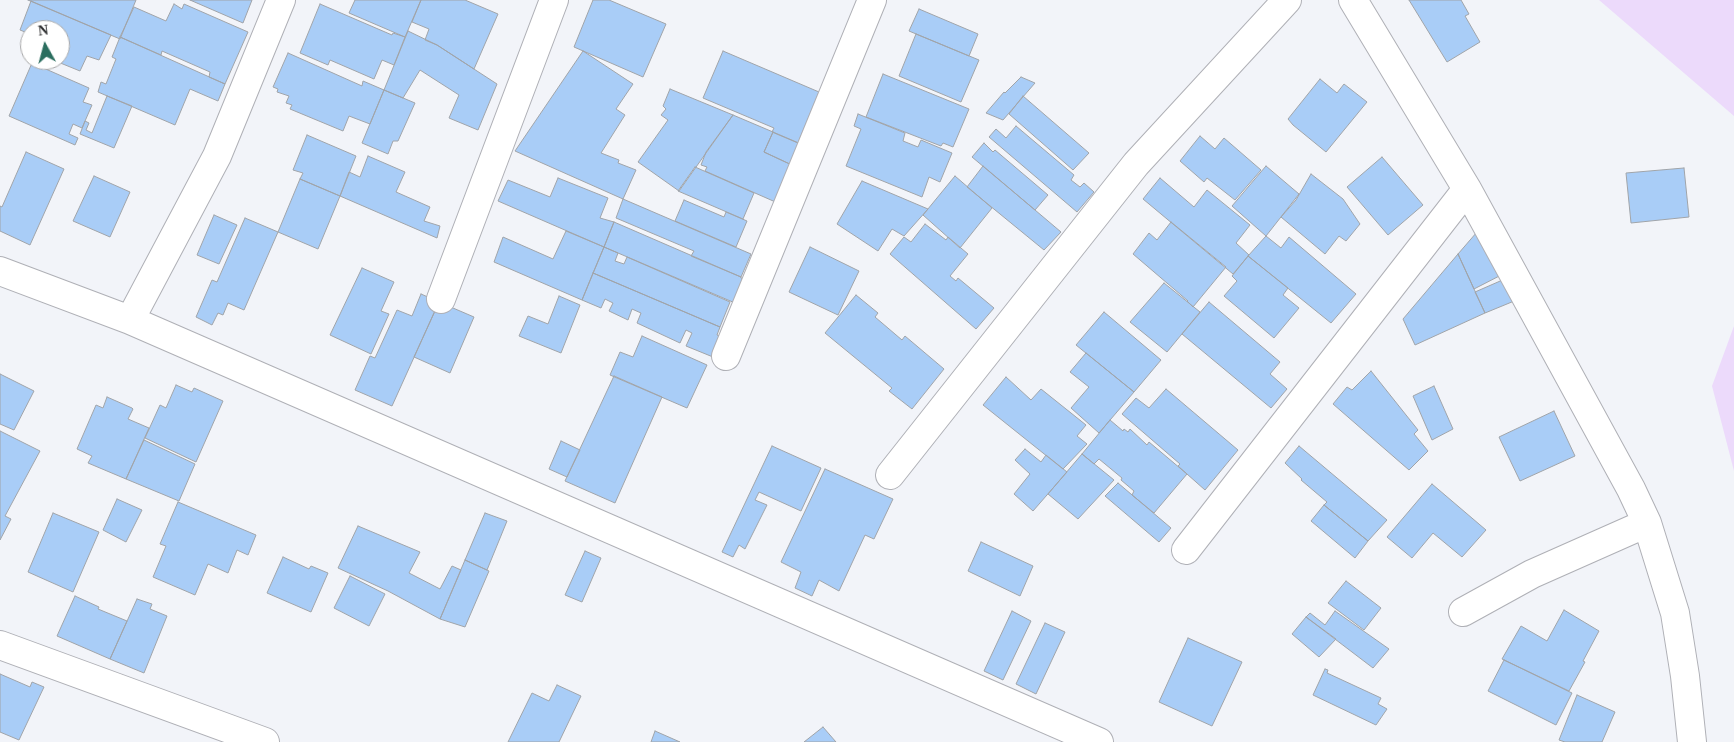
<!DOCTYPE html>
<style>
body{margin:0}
#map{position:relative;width:1734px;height:742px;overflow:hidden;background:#f2f4f9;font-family:Georgia,serif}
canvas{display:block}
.north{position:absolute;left:20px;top:20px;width:50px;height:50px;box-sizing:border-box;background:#fff;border:1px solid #a9a9aa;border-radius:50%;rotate:353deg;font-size:14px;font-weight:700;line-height:20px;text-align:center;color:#27282a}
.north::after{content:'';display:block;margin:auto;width:18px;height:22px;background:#2b6e5f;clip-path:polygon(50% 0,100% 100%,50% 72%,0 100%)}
</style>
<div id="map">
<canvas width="1734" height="742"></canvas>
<div class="north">N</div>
</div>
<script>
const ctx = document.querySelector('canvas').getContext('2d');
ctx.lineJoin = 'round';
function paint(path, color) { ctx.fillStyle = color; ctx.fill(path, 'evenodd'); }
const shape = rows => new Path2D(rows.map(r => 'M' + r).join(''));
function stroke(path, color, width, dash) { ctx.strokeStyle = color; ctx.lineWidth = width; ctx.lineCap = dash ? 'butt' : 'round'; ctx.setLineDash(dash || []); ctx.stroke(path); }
paint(shape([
 [1599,0,1734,0,1734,116],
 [1734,326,1734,471,1712,386]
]), '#ecdafb');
const building = shape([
 [28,0,136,0,120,39,28,0],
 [190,0,252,0,243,23,190,0],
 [355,0,421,0,405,37,349,13,355,0],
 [421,0,465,0,498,14,474,69,437,45,425,40,429,29,412,22,421,0],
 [593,0,609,0,666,24,643,77,574,47,593,0],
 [1409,0,1461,0,1469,14,1465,16,1480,42,1447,62,1409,0],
 [31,1,111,35,99,60,87,56,80,71,53,60,60,60,60,30,30,30,30,34,20,30,31,1],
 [174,4,182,9,184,4,248,32,225,84,209,77,210,72,162,51,161,55,120,37,134,7,166,21,174,4],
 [320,4,392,35,393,33,405,37,394,65,382,60,374,79,330,60,328,65,300,53,320,4],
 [919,9,978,34,969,56,909,31,919,9],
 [408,31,437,45,497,84,478,130,449,118,459,95,420,70,403,98,384,90,408,31],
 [916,34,979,60,961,102,899,76,916,34],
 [120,37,225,84,218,101,190,89,175,125,98,92,101,82,106,84,116,59,112,57,120,37],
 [583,51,633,84,616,109,625,115,601,153,619,160,618,163,636,170,623,199,515,151,583,51],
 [723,51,819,92,798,143,772,132,774,128,703,98,723,51],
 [288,53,362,86,363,81,384,90,370,124,349,116,343,131,290,109,292,105,286,103,289,96,277,92,278,89,273,87,288,53],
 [32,63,89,88,83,102,92,105,82,128,73,124,69,134,78,138,75,145,9,116,32,63],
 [883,74,969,109,953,147,943,143,941,146,866,117,883,74],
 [1021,77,1035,83,1003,120,986,113,1004,92,1005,93,1021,77],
 [1320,79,1337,93,1344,84,1367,102,1326,152,1293,125,1288,119,1320,79],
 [670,89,733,115,679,191,638,162,668,120,661,115,666,109,663,106,670,89],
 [384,90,415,103,398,141,393,141,388,154,362,143,384,90],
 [107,96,132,106,114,148,80,134,85,121,89,123,86,130,92,133,107,96],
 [1023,96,1089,153,1073,170,1009,114,1023,96],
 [858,114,905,133,903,141,918,147,921,140,952,153,940,182,929,177,922,197,846,166,861,129,854,126,858,114],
 [733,115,773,132,764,152,796,167,780,204,705,171,707,167,701,165,706,152,733,115],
 [1016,126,1074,175,1071,180,1080,187,1084,183,1094,192,1077,212,989,137,996,129,1006,138,1016,126],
 [773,132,801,144,792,165,764,152,773,132],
 [307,135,356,156,340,196,300,179,303,173,293,170,307,135],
 [1200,136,1215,149,1224,138,1261,170,1235,200,1207,178,1204,182,1180,161,1200,136],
 [984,143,993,152,995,150,1048,195,1035,210,972,157,984,143],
 [26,152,64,169,30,245,0,231,0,206,2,207,26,152],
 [368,156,405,172,396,192,430,207,424,221,440,226,437,238,340,196,349,172,360,177,368,156],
 [1382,157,1423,205,1388,235,1347,187,1382,157],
 [983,166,1061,232,1044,250,967,187,983,166],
 [1266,166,1299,194,1266,236,1232,206,1266,166],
 [695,167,754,193,743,219,678,191,695,167],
 [1684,168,1689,217,1631,223,1626,173,1684,168],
 [1311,174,1343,199,1360,224,1346,241,1339,236,1325,254,1281,217,1296,200,1311,174],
 [94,176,130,192,110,237,73,221,94,176],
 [955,176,992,208,960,248,923,215,955,176],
 [558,178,608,198,600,218,614,222,604,247,498,201,508,180,550,197,558,178],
 [1160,178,1194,207,1207,190,1250,225,1236,243,1249,255,1233,274,1143,199,1160,178],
 [300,179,340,196,318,249,278,232,300,179],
 [862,181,928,209,904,236,892,229,878,251,837,224,862,181],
 [623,199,751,254,741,277,691,256,694,251,616,218,623,199],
 [684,200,724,217,726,212,747,221,736,247,675,221,684,200],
 [214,215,237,225,219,264,197,255,214,215],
 [245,218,278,232,244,310,228,303,223,315,218,313,212,325,196,317,212,280,217,282,245,218],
 [614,222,741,277,741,278,745,280,735,303,604,247,614,222],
 [1171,222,1226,267,1193,307,1187,301,1188,301,1133,254,1149,233,1157,240,1171,222],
 [925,224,946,240,948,237,968,254,950,276,956,281,958,278,994,308,976,329,890,254,904,237,911,242,925,224],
 [566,231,604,247,582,300,494,262,503,237,553,259,566,231],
 [1477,232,1509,271,1474,289,1458,254,1477,232],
 [1266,236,1281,248,1289,237,1356,294,1331,323,1248,256,1266,236],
 [604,247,618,253,615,261,624,264,627,257,730,302,720,327,593,273,604,247],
 [810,247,859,271,838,315,789,292,810,247],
 [1458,254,1485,313,1415,345,1403,319,1458,254],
 [1248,256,1288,288,1283,295,1299,308,1274,338,1224,296,1237,281,1232,276,1248,256],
 [362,268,394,282,381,311,389,314,371,354,330,335,362,268],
 [593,273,720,327,717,335,722,337,713,357,686,346,692,333,686,330,680,343,637,323,641,313,632,309,628,320,609,311,613,303,605,299,601,308,582,300,593,273],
 [1514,275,1524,297,1485,313,1475,292,1514,275],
 [1164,283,1200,312,1167,352,1130,322,1164,283],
 [421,294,439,302,392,406,355,390,370,356,375,358,397,310,412,316,421,294],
 [856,295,878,313,875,317,902,340,905,336,944,369,912,409,889,391,892,388,825,333,856,295],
 [559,296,580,305,561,353,519,336,528,316,548,324,559,296],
 [439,302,474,317,450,373,414,357,439,302],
 [1209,302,1280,362,1270,374,1287,389,1271,408,1182,334,1209,302],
 [1104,312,1161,360,1134,392,1076,345,1104,312],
 [642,336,707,365,687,408,610,375,620,352,633,357,642,336],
 [1086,353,1134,392,1099,433,1071,408,1089,387,1070,372,1086,353],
 [1371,371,1418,430,1414,434,1428,451,1409,470,1333,404,1347,387,1352,390,1371,371],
 [0,374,34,391,14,430,0,424,0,374],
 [614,376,662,397,615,503,565,481,614,376],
 [1006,377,1031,400,1041,389,1086,425,1077,436,1087,444,1063,469,983,405,1006,377],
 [176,385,192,392,194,388,223,401,196,462,145,438,160,405,166,408,176,385],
 [1434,386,1453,429,1432,440,1413,396,1434,386],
 [1166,389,1238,450,1205,490,1178,466,1180,464,1122,414,1136,398,1149,408,1166,389],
 [107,397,132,408,133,409,128,419,149,428,126,479,88,463,92,456,77,449,96,405,103,408,107,397],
 [1554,411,1575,456,1520,481,1499,437,1554,411],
 [1110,420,1123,431,1124,429,1128,432,1130,429,1147,445,1149,442,1187,474,1154,513,1132,495,1134,491,1121,480,1122,478,1099,459,1094,464,1082,454,1110,420],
 [0,431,40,451,5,516,11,519,0,540,0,431],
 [144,440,195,464,179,501,126,479,144,440],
 [561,441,580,450,567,477,549,469,561,441],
 [772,446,821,468,801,511,759,492,755,500,767,505,745,549,739,545,733,557,722,552,772,446],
 [1299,446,1387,520,1368,541,1324,505,1327,502,1301,480,1302,479,1285,463,1299,446],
 [1025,449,1041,462,1046,455,1067,472,1033,511,1014,494,1030,474,1015,460,1025,449],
 [1082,454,1114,480,1078,519,1048,494,1082,454],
 [825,469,893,499,874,539,865,535,839,591,819,580,812,596,795,588,801,572,781,562,825,469],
 [1118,483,1171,528,1159,542,1105,496,1118,483],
 [1432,484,1486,530,1462,557,1433,533,1412,558,1387,537,1432,484],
 [117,499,142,510,126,542,103,530,117,499],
 [178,502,256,535,248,555,237,550,228,573,208,564,195,595,153,577,166,546,160,544,178,502],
 [1324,505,1368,541,1355,558,1311,521,1324,505],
 [53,513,99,532,73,592,28,572,53,513],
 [485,513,507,521,487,570,465,560,485,513],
 [358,526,420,552,409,573,440,589,452,566,461,570,440,619,388,591,338,568,358,526],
 [981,542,1033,566,1020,596,968,571,981,542],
 [585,551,601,558,582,602,565,595,585,551],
 [283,557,309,569,311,566,328,573,311,612,267,593,283,557],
 [465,560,489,571,465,627,440,619,465,560],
 [350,576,385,594,369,626,334,608,350,576],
 [1346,581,1381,608,1364,630,1328,603,1346,581],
 [75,596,99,607,98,609,127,621,110,659,57,636,75,596],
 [137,599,152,604,150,609,167,616,144,673,110,659,137,599],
 [1564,610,1599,631,1583,661,1585,662,1569,691,1502,659,1521,626,1547,641,1564,610],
 [1012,611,1031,621,1003,680,984,671,1012,611],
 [1335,611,1389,649,1373,668,1306,617,1310,613,1325,625,1335,611],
 [1306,617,1336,639,1319,657,1292,634,1306,617],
 [1045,623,1065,632,1036,694,1016,684,1045,623],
 [1188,638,1242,662,1212,726,1159,702,1188,638],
 [1504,660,1572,693,1556,725,1488,691,1504,660],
 [1325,669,1328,670,1327,673,1381,698,1378,704,1387,709,1376,725,1313,695,1325,669],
 [0,674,30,687,32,682,44,687,19,740,0,732,0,674],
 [557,685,581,696,559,742,508,742,532,693,549,701,557,685],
 [1577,695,1615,712,1602,742,1565,742,1559,740,1577,695],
 [823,727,836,742,804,742,823,727],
 [655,731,680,742,651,742,655,731]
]);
paint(building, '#a9cdf7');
stroke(building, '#a0a4a9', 1);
const street = shape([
 [1353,0,1467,189,1631,489,1647,523,1675,613,1685,676,1692,742],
 [0,271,130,320,1099,742],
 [441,299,554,0],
 [130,320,217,156,281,0],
 [726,356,872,0],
 [890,475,1136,164,1287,0],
 [1186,550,1467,189],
 [1463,612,1532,574,1647,523],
 [0,645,265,742]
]);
stroke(street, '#afb0b6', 30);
stroke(street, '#fff', 28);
</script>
